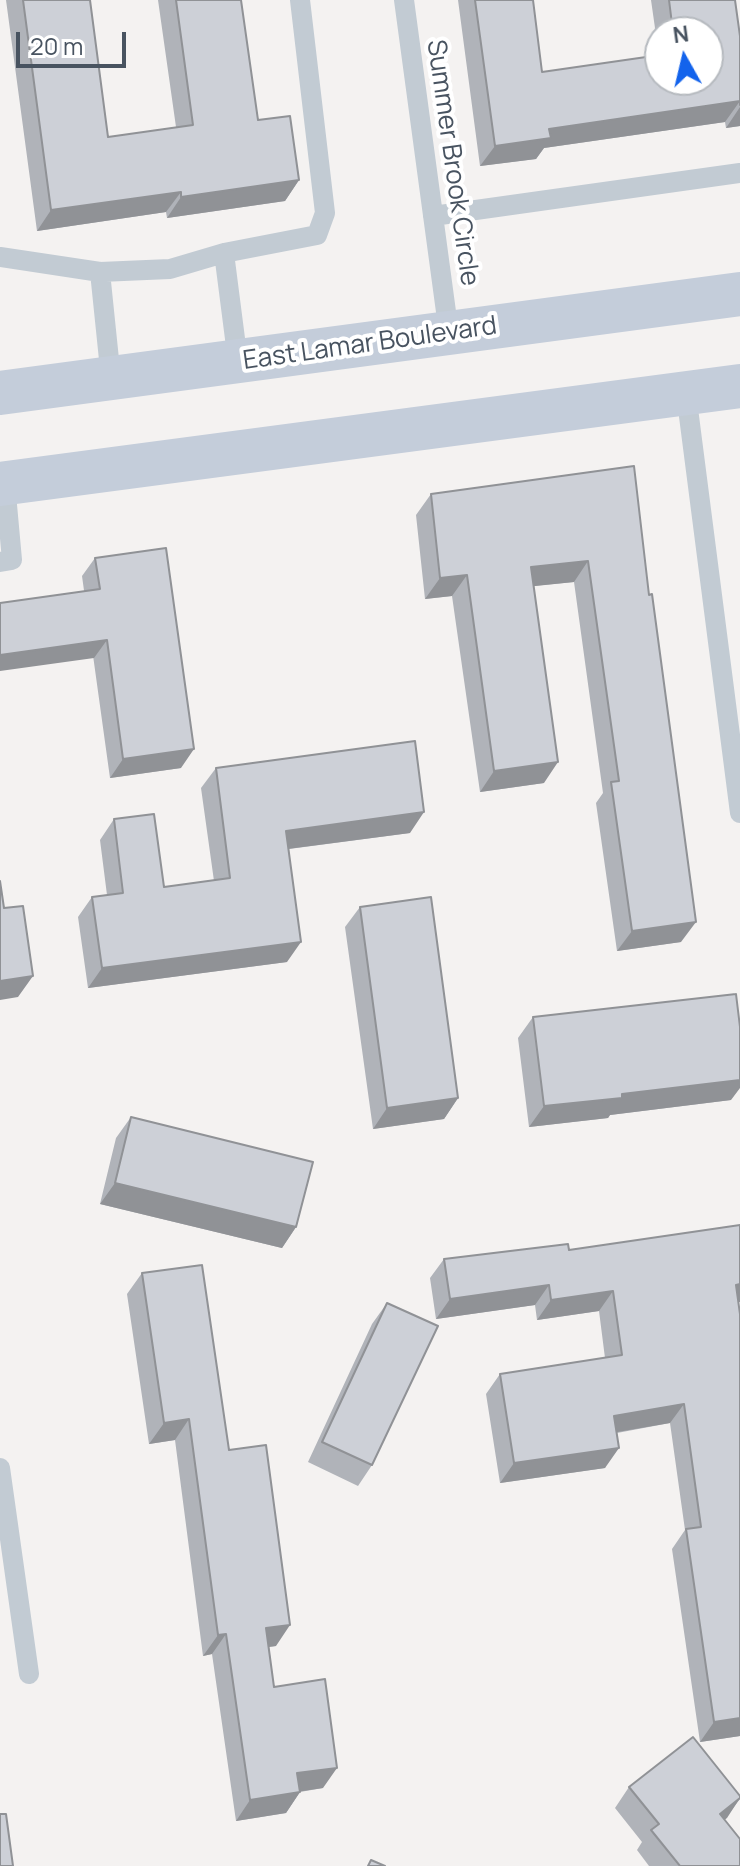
<!DOCTYPE html>
<style>
body{margin:0}
#map{position:relative;width:740px;height:1866px;overflow:hidden;background:#f4f2f1;font-family:Manrope,sans-serif}
canvas{display:block}
.north{position:absolute;left:644px;top:16px;width:80px;height:80px;box-sizing:border-box;background:#fff;border:2px solid #b6babf;border-radius:50%;rotate:352deg;font-size:22px;font-weight:700;line-height:32px;text-align:center;color:#485360}
.north::after{content:'';display:block;margin:auto;width:28px;height:36px;background:#1363ec;clip-path:polygon(50% 0,100% 100%,50% 72%,0 100%)}
.scale{position:absolute;left:16px;top:32px;width:110px;height:36px;box-sizing:border-box;border:4px solid #485360;border-top:0;padding-left:10px;font-size:24px;line-height:28px;white-space:nowrap;color:#485360;-webkit-text-stroke:6px #fff;paint-order:stroke}
</style>
<div id="map">
<canvas width="740" height="1866"></canvas>
<div class="north">N</div>
<div class="scale">20 m</div>
</div>
<script>
const ctx = document.querySelector('canvas').getContext('2d');
ctx.lineJoin = 'round';
const shape = rows => new Path2D(rows.map(r => 'M' + r).join(''));
function stroke(path, color, width, dash) { ctx.strokeStyle = color; ctx.lineWidth = width; ctx.lineCap = dash ? 'butt' : 'round'; ctx.setLineDash(dash || []); ctx.stroke(path); }
function paint(path, color) { ctx.fillStyle = color; ctx.fill(path, 'evenodd'); }
function write(font, color, halo, rows, align = 'center') {
  ctx.font = font + ' Manrope,sans-serif'; ctx.lineWidth = 8; ctx.setLineDash([]); ctx.textBaseline = 'middle'; ctx.strokeStyle = halo; ctx.fillStyle = color; for (const [text, x, y, turn = 0] of rows) {
    ctx.save(); ctx.translate(x, y); ctx.rotate((+turn || 0) * Math.PI / 180); ctx.textAlign = isNaN(turn) ? turn : align; if (halo) ctx.strokeText(text, 0, 0); ctx.fillText(text, 0, 0); ctx.restore();
  }
}
stroke(shape([
 [404,0,449,334],
 [433,216,740,173],
 [224,253,238,362],
 [0,257,100,272,170,269,224,253,317,235,325,213,300,0],
 [100,272,111,379],
 [686,393,740,813],
 [0,562,12,560,5,483],
 [0,1468,29,1674]
]), '#c2cbd3', 20);
stroke(shape([
 [0,393,740,294],
 [0,484,740,386]
]), '#c4cdda', 44);
paint(shape([
 [6,0,90,0,108,137,176,127,158,0,241,0,258,120,299,180,285,201,167,218,166,212,37,231],
 [458,0,533,0,542,72,659,56,651,0,735,0,740,36,740,126,726,128,725,122,544,148,536,159,480,166],
 [660,32,708,32,660,80],
 [634,466,681,942,617,951,596,803,603,793,574,582,533,586,544,783,480,792,452,596,425,599,416,515,431,494],
 [95,558,181,768,110,778,82,576],
 [216,768,410,833,289,849,287,962,88,988,78,917,92,897,107,895,100,840,114,819,164,887,214,881,201,788],
 [360,907,458,1098,444,1119,373,1129,345,927],
 [533,1017,731,1100,610,1115,608,1118,529,1127,518,1038],
 [131,1117,296,1227,282,1248,100,1204,116,1138],
 [569,1250,740,1302,738,1302,740,1314,740,1736,700,1742,672,1549,685,1530,670,1423,617,1433,605,1468,500,1483,486,1394,500,1374,605,1358,599,1311,537,1320,535,1305,436,1319,430,1278,444,1259],
 [142,1273,229,1450,276,1646,269,1647,274,1687,323,1788,300,1792,286,1813,236,1821,212,1654,203,1656,175,1440,149,1444,127,1294],
 [387,1303,372,1465,358,1486,308,1462,372,1324],
 [629,1787,740,1796,740,1799,724,1820,740,1866,649,1866,637,1850,642,1842,615,1808]
]), '#b0b3b9');
paint(shape([
 [740,101,725,122,544,148,536,159,480,166,495,146,549,129],
 [740,107,740,126,726,128],
 [299,180,285,201,167,218,181,197],
 [181,192,166,212,37,231,51,210],
 [588,561,574,582,516,588,531,567],
 [467,575,452,596,425,599,440,578],
 [107,640,94,658,0,671,0,655],
 [194,749,181,768,110,778,123,759],
 [558,762,544,783,480,792,494,771],
 [424,812,410,833,272,851,286,831],
 [696,922,681,942,617,951,632,931],
 [301,942,287,962,88,988,102,968],
 [33,976,18,997,0,1000,0,981],
 [740,1080,740,1088,731,1100,610,1115,608,1118,529,1127,544,1106,622,1094],
 [458,1098,444,1119,373,1129,387,1108],
 [115,1183,296,1227,282,1248,100,1204],
 [740,1284,740,1302,722,1305,736,1285],
 [549,1285,535,1305,436,1319,450,1299],
 [613,1291,599,1311,537,1320,551,1300],
 [684,1404,670,1423,600,1435,614,1416],
 [189,1419,175,1440,149,1444,164,1423],
 [619,1448,605,1468,500,1483,514,1463],
 [290,1625,276,1646,252,1649,266,1628],
 [226,1634,212,1654,203,1656,218,1635],
 [740,1718,740,1736,700,1742,714,1722],
 [337,1768,323,1788,283,1794,297,1773],
 [300,1792,286,1813,236,1821,250,1800],
 [740,1798,727,1818,705,1835,720,1814]
]), '#909296');
const building = shape([
 [23,0,90,0,108,137,193,125,176,0,241,0,258,120,290,116,299,180,181,197,181,192,51,210,23,0],
 [475,0,533,0,542,72,660,55,660,80,708,80,708,32,673,32,669,0,735,0,740,36,740,105,740,101,549,129,551,138,495,146,475,0],
 [634,466,649,595,652,594,696,922,632,931,611,782,619,781,588,561,531,567,558,762,494,771,467,575,440,578,431,494,634,466],
 [166,548,194,749,123,759,107,640,0,655,0,603,100,589,95,558,166,548],
 [415,741,424,812,286,831,301,942,102,968,92,897,123,893,114,819,154,814,164,887,230,878,216,768,415,741],
 [0,881,4,908,23,906,33,976,0,981,0,881],
 [431,897,458,1098,387,1108,360,907,431,897],
 [736,994,740,1027,740,1080,622,1094,622,1098,544,1106,533,1017,736,994],
 [131,1117,313,1162,296,1227,115,1183,131,1117],
 [740,1225,740,1284,736,1285,740,1314,740,1718,714,1722,686,1529,701,1527,684,1404,614,1416,619,1448,514,1463,500,1374,622,1355,613,1291,551,1300,549,1285,450,1299,444,1259,568,1244,569,1250,740,1225],
 [202,1265,229,1450,266,1445,290,1625,266,1628,274,1687,325,1679,337,1768,297,1773,300,1792,250,1800,226,1634,218,1635,189,1419,164,1423,142,1273,202,1265],
 [387,1303,438,1326,372,1465,322,1442,387,1303],
 [693,1737,740,1796,740,1798,720,1814,740,1839,740,1866,680,1866,651,1830,659,1824,629,1787,693,1737],
 [0,1814,6,1814,13,1866,0,1866,0,1814],
 [371,1860,385,1866,368,1866,371,1860]
]);
paint(building, '#cdd0d7');
stroke(building, '#909296', 2);
write('26px', '#485360', '#fff', [
 ["Summer Brook Circle",452,163,82],
 ["East Lamar Boulevard",370,344,-8]
]);
</script>
